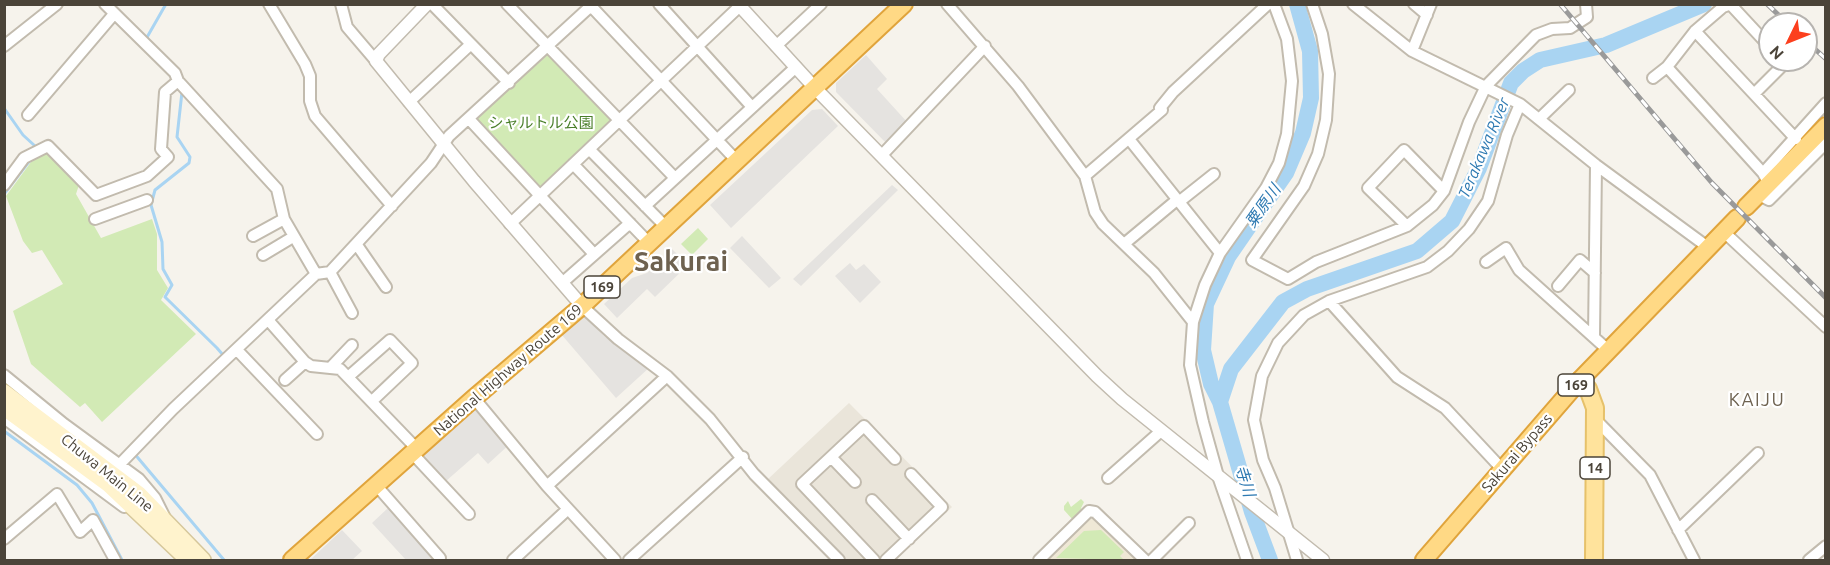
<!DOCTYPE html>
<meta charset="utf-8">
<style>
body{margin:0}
#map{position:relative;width:1830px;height:565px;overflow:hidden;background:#f6f3ec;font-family:Ubuntu,sans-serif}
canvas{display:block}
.frame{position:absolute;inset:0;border:6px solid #4b4439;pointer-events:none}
.north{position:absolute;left:1758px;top:12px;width:60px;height:60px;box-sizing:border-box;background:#fff;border:2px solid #b7b4b0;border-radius:50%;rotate:227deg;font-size:16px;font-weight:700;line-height:24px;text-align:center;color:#4b4439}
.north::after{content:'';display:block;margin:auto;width:21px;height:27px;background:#fc3f1d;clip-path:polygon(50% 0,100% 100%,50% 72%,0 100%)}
</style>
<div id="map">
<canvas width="1830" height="565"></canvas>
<div class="frame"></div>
<div class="north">N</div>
</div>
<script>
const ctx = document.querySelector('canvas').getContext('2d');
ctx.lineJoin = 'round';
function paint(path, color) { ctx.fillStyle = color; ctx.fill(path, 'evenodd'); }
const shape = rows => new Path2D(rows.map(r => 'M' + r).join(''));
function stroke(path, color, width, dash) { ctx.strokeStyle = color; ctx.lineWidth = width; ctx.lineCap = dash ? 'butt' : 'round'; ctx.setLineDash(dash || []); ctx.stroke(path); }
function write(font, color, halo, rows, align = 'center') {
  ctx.font = font + ' Ubuntu,"Noto Sans JP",sans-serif'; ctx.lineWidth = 4.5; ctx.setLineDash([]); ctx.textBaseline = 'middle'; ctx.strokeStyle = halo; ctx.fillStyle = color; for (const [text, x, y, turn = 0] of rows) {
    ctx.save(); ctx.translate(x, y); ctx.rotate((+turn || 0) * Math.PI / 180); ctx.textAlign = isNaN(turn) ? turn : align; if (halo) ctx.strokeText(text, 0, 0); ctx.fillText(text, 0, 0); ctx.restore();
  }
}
paint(shape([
 [849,403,952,507,894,560,845,560,767,480]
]), '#eae5da');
paint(shape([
 [1088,519,1095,519,1140,560,1045,560]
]), '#efe8d6');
paint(shape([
 [551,52,613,118,538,190,477,123,477,117],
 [47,151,79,185,76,194,101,238,152,219,157,234,157,270,168,288,161,300,196,334,102,422,85,403,80,407,31,364,13,311,63,284,42,250,32,253,23,241,6,196,31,162],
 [698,228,708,239,692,255,681,244],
 [1081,499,1084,502,1081,508,1084,512,1073,520,1064,510,1064,506,1068,501,1071,507],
 [1101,530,1124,552,1120,556,1124,560,1056,558,1084,531]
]), '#d2eab5');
paint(shape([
 [866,55,887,79,877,89,908,123,888,145,836,92,836,83],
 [822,109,838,126,731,228,710,205,812,110],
 [892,185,898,190,801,286,793,279],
 [742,236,781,278,769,288,730,248],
 [672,249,688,265,655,297,647,289,617,318,604,304,632,278,647,273],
 [850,263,856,270,864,264,881,282,860,303,835,276],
 [584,315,604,336,650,367,616,398,561,334],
 [478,407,511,443,488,464,478,453,446,481,423,455],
 [388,508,434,560,406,560,372,523],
 [342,530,362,551,352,560,310,560]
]), '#e5e3e0');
stroke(shape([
 [146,39,166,4],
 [182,92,177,137,190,157,189,163,155,190,151,205,162,242,163,269,172,285,165,297,217,348,223,355,220,358],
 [4,108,23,135,35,146],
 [4,194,31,159],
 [4,431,77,485,92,503,122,560],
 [133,452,224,560]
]), '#a9d4f2', 3);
stroke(shape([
 [1220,402,1231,369,1283,302,1307,289,1417,251,1452,221,1479,168,1511,83,1523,71,1540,60,1606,45,1704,4],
 [1270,560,1252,512,1220,402,1211,384,1203,350,1206,304,1228,257,1286,173,1303,133,1311,98,1310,51,1297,4]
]), '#a9d4f2', 16);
const minor = shape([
 [105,4,175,73,178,81,277,189,284,219,316,274],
 [269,4,305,64,310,76,310,101,315,116,392,206],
 [341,4,347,27,376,61],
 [432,4,509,83],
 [507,4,675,178],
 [589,4,736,160],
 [659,4,752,107],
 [947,4,1018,86,1085,176,1095,212,1103,224,1154,273,1193,322,1190,365,1203,422,1218,476,1247,560],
 [1312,4,1322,34,1329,74,1326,120,1318,154,1304,186,1252,260,1288,279,1316,262,1407,226,1433,205,1444,191,1469,122,1486,86,1536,35,1552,29,1570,28,1587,17,1586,4],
 [1353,4,1412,51,1520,104,1596,165,1709,248],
 [1414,4,1427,15],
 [1731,5,1770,47],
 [1695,31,1796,139],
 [4,46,57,4],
 [776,46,821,4],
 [1412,51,1431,4],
 [1667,67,1695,31,1723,7,1731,4],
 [1653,78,1667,67,1763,173,1769,184],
 [1754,94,1781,67,1780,60],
 [409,102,471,44],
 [28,115,114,14],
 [469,119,594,254],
 [1539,119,1569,90],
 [1129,139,1220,253],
 [589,149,666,227],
 [882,155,985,46],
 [573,164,650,244],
 [1763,173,1826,103],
 [1085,176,1162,110,1160,108,1173,92,1268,4],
 [4,185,24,158,48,146,96,195,147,176,168,157,161,149,165,92,178,81],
 [1759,195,1769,200,1826,143],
 [1180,201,1214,174],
 [645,206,796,67],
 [95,219,147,200],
 [510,224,742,4],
 [1407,226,1368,188,1404,150,1444,191],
 [1724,232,1826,327],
 [253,236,284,219],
 [1124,244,1178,199],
 [357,245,386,287],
 [263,255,293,237],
 [1486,262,1506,248,1519,270,1608,350],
 [330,272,352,313],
 [562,283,630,223],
 [1558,286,1580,260,1595,273],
 [1329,301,1397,377,1445,408,1502,469],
 [582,306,618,339,667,376,710,419,754,474,839,560],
 [269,321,305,362,311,366,340,369,417,449],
 [1193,322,1205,285,1220,253,1266,188,1279,163,1287,134,1292,81,1287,39,1274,4],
 [1594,337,1596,165],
 [237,350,317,434],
 [332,366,352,345],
 [4,375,64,424,139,479,155,498,164,516],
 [348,377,390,340,412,363,372,401],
 [285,380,305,362],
 [474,398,547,486,615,560],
 [4,418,124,507],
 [1595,419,1650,475,1694,560],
 [412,453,469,514],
 [831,457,855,482],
 [120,464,173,409,316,274,330,272,431,163,449,136,593,4],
 [1108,478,1161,431],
 [376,485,440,558],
 [547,486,667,376],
 [872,500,909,539],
 [1678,530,1758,453],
 [4,539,57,494,80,532,93,520,115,560],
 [513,560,568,509],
 [629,560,743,457],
 [874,560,802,484,864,426,895,459],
 [886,560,942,507,911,474],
 [1039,560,1089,511,1095,512,1145,560],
 [1152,560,1189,523],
 [1297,560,1275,488,1263,460,1254,420,1262,376,1278,343,1304,315,1329,301,1427,267,1448,251,1469,229,1488,201,1507,135,1520,104],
 [1809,560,1826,546]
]);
const tertiary = shape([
 [427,4,379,54,376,61,474,181,582,306],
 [738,4,814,87,1097,376,1122,399,1323,560]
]);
const secondary = shape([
 [4,392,139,494,203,560],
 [4,408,109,485,188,560]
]);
const primary = shape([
 [1580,380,1588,389,1595,408,1594,560]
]);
const trunk = shape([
 [1746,207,1826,126],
 [292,560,474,398,582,306,904,4],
 [1424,560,1580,380,1737,218]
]);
stroke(minor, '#c2bbae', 14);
stroke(tertiary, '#c2bbae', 15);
stroke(secondary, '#d6c79b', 18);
stroke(primary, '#e6c16a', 20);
stroke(trunk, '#e0a43c', 20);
stroke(minor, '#fff', 10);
stroke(tertiary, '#fff', 12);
stroke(secondary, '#fff3cd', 15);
stroke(primary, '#ffe39c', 16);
stroke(trunk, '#ffd985', 16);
const rail = shape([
 [1560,4,1712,183,1826,298],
 [1767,4,1788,24],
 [1806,41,1826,59]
]);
stroke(rail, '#9a9a9a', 5);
stroke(rail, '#fff', 3, [9]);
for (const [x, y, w] of [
 [602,287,36],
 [1576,385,36],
 [1595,468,30]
]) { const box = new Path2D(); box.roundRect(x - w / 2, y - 11, w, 22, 4.5); ctx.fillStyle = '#fff'; ctx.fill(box); stroke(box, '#4b4439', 1.5); }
write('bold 14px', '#4b4439', null, [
 ["169",602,287],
 ["169",1576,385],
 ["14",1595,468]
]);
write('15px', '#4a7f2a', '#fff', [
 ["シャルトル公園",541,123]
]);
write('15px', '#4b4439', '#fff', [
 ["National Highway Route 169",508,370,-41],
 ["Sakurai Bypass",1517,453,-49],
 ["Chuwa Main Line",107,473,39]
]);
write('italic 16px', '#2e7ab2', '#fff', [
 ["Terakawa River",1484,148,-67],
 ["粟原川",1263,206,-55],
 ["寺川",1245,481,73]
]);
ctx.letterSpacing = '1.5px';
write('18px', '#6e6250', '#fff', [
 ["KAIJU",1757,400]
]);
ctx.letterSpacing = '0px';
write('bold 27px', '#6e6250', '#fff', [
 ["Sakurai",681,262]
]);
</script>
